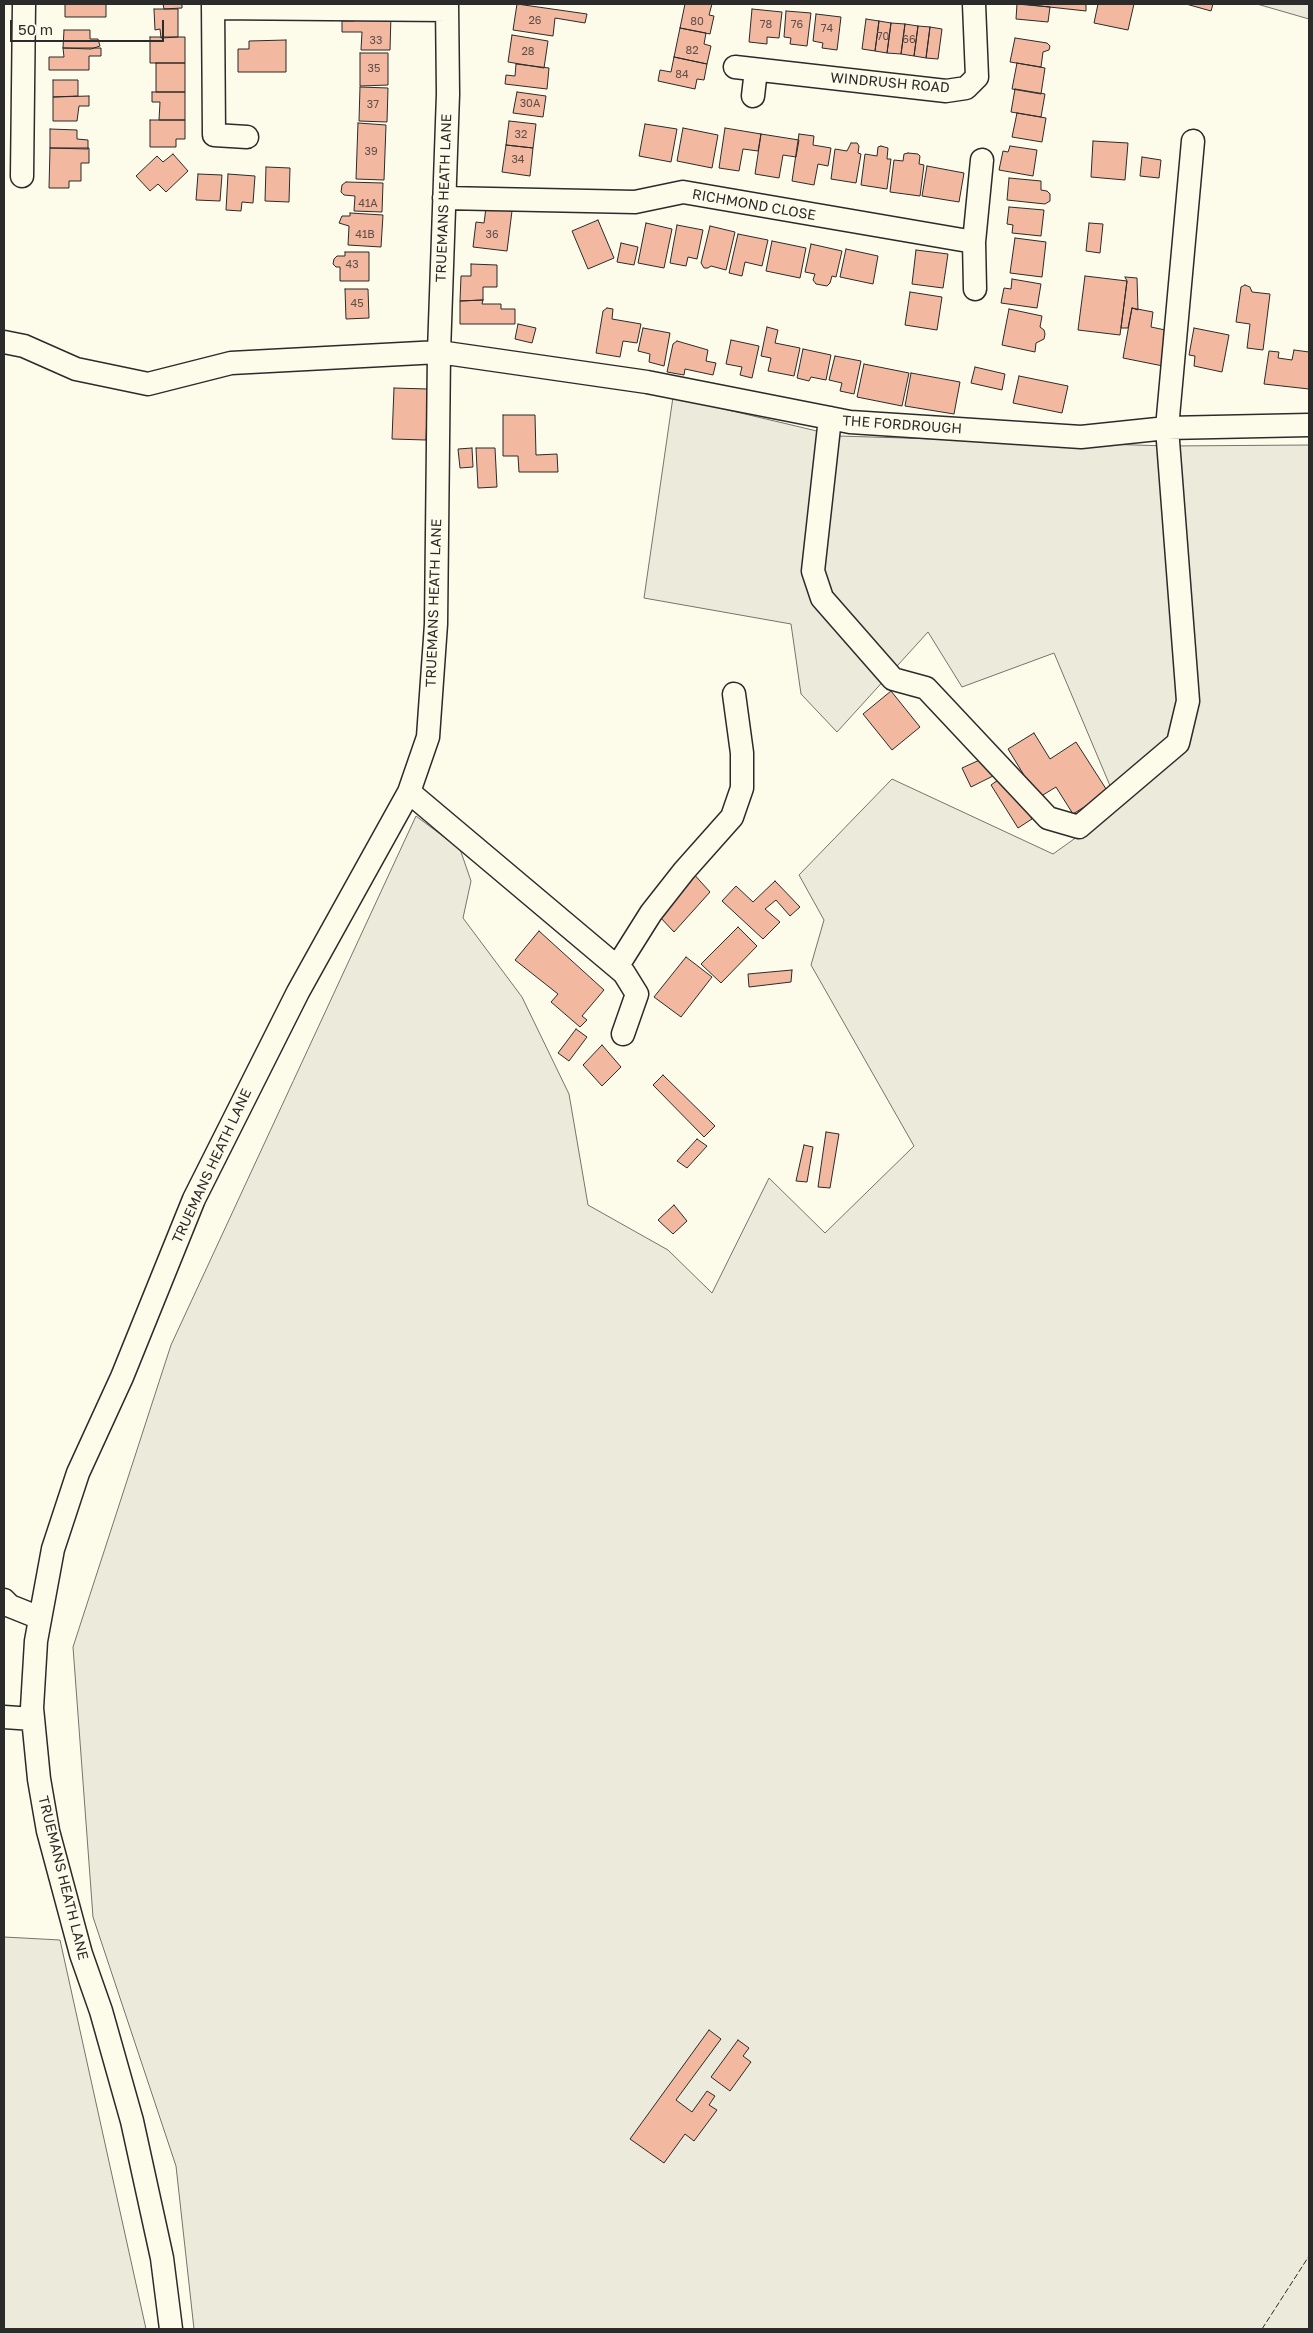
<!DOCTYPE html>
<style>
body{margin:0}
#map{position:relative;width:1313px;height:2333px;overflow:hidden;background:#fdfbea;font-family:"Golos Text",sans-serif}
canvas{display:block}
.frame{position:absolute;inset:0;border:5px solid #2b2b2b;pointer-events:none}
.scale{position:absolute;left:10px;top:20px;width:154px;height:22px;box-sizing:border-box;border:2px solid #2b2b2b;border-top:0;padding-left:6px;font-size:15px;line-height:18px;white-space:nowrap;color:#2b2b2b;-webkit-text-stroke:4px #fdfbea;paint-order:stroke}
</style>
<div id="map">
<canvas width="1313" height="2333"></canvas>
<div class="frame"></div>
<div class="scale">50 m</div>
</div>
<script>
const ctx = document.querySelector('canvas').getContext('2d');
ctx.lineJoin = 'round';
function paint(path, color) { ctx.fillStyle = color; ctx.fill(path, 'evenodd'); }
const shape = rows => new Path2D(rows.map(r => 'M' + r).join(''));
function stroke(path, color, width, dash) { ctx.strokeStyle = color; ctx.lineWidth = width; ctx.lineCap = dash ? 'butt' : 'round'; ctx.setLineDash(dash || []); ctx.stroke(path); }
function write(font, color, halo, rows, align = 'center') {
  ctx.font = font + ' "Golos Text",sans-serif'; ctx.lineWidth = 4; ctx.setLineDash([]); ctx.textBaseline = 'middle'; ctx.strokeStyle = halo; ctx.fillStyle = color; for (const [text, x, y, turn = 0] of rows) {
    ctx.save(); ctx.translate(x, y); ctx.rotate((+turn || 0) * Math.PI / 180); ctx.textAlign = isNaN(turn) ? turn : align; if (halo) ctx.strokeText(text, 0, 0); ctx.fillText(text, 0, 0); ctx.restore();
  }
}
const green = shape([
 [1257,4,1309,4,1309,19,1302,17,1257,4],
 [673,397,838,436,1168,446,1309,445,1309,2329,194,2329,176,2166,93,1917,73,1647,171,1345,416,816,460,849,471,881,463,918,522,997,569,1094,588,1205,668,1250,712,1293,769,1178,825,1233,914,1146,811,965,824,920,799,875,892,779,1053,854,1119,807,1054,653,962,687,928,632,837,732,801,694,791,624,644,598,673,397],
 [4,1937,60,1940,146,2329,4,2329,4,1937]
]);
paint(green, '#ecebdb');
stroke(green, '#74746e', 1);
const building = shape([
 [65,4,106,4,106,17,65,17,65,4],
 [163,4,182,4,182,8,164,9,163,4],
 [517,4,587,14,585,23,555,18,553,36,513,30,517,4],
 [685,4,712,4,709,15,714,16,710,34,680,28,685,4],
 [1017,4,1050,7,1048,22,1016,19,1017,4],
 [1022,4,1086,4,1086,11,1022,4],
 [1098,4,1134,4,1128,30,1094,23,1098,4],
 [1186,4,1213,4,1211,11,1186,4],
 [154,9,178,9,178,37,161,38,160,29,155,30,154,9],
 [752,9,782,12,779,38,767,37,767,44,749,42,752,9],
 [786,11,811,13,807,46,790,44,791,38,784,37,786,11],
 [816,14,841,17,837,50,822,48,823,43,813,41,816,14],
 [354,15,391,15,390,50,361,50,362,32,342,32,342,21,354,21,354,15],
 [866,19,879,21,875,51,862,49,866,19],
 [879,21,891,23,887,53,875,51,879,21],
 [891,23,905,24,901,54,887,53,891,23],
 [905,24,918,26,914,56,901,54,905,24],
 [918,26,930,27,926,58,914,56,918,26],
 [930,27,942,29,938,59,926,58,930,27],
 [680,28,706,33,704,44,711,46,707,64,674,57,680,28],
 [64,30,90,30,90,39,98,39,100,46,91,49,63,48,64,30],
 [512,35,548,41,544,68,508,62,512,35],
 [150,37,185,37,185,63,150,63,150,37],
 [1015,38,1047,43,1050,46,1049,50,1043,52,1041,67,1010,62,1015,38],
 [286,40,286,72,238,72,238,49,249,49,249,41,286,40],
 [63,48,101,48,101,56,89,56,89,70,49,70,49,57,64,57,63,48],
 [360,53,388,53,388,85,360,86,360,53],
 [674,57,707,64,704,80,697,79,695,89,658,81,660,70,671,72,674,57],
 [156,63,185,63,185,92,156,92,156,63],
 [1017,63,1045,68,1041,94,1012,89,1017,63],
 [516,64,549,68,547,89,505,84,506,75,515,76,516,64],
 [53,80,78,80,78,96,53,97,53,80],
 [360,87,388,88,387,122,359,121,360,87],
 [1015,89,1045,94,1041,117,1011,112,1015,89],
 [152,92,185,92,185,120,159,120,160,102,152,102,152,92],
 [517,92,546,96,543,117,513,113,517,92],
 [89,96,89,106,79,106,77,121,53,121,53,97,89,96],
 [1017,113,1046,118,1042,142,1012,137,1017,113],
 [150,120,185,120,185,139,176,139,176,147,150,147,150,120],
 [509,121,536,124,533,148,506,145,509,121],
 [358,123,386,125,384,180,356,179,358,123],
 [645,124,677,129,671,162,639,156,645,124],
 [683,128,718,135,712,168,677,161,683,128],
 [725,128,761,134,758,151,743,149,739,171,719,168,725,128],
 [50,129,77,130,77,139,88,140,88,149,50,148,50,129],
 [761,134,799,140,796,157,783,155,779,178,755,174,761,134],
 [799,134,814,136,813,145,831,148,828,166,818,164,814,185,792,181,799,134],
 [1093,141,1128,143,1125,180,1091,177,1093,141],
 [851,143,857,143,859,146,858,153,861,154,856,183,831,179,835,149,847,151,851,143],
 [506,145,533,148,530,176,502,172,506,145],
 [881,146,888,148,887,159,891,159,887,189,861,185,865,154,877,156,878,147,881,146],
 [1010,146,1037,150,1033,176,999,170,1003,151,1008,152,1010,146],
 [50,148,89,148,89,163,81,163,81,181,69,181,69,188,49,188,50,148],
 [908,153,918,154,920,156,919,164,924,165,920,196,890,192,894,160,903,161,904,154,908,153],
 [173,154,188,171,166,192,158,184,150,191,136,176,157,156,163,162,173,154],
 [1142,157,1161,160,1159,178,1140,176,1142,157],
 [927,166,964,173,959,202,922,196,927,166],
 [266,167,290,168,289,202,265,201,266,167],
 [198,174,222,175,220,201,196,200,198,174],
 [228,174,255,176,253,203,242,202,241,211,226,210,228,174],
 [1009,178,1041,181,1041,190,1047,191,1050,194,1050,201,1045,204,1007,200,1009,178],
 [346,182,383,183,382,212,354,211,355,196,344,195,341,192,342,185,346,182],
 [1009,207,1044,210,1041,236,1012,233,1013,225,1007,224,1009,207],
 [486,208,512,211,507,251,473,247,476,222,484,223,486,208],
 [350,213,383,215,381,247,348,245,349,226,339,223,342,216,350,216,350,213],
 [598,220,614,258,588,269,572,231,598,220],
 [646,223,672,229,664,268,638,263,646,223],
 [1089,223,1103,224,1100,253,1086,251,1089,223],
 [677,225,703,230,697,259,688,257,686,266,670,263,677,225],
 [710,226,735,232,726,270,711,266,708,268,704,268,701,263,710,226],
 [738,234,768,240,762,266,745,262,742,276,729,273,738,234],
 [1015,238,1046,242,1042,277,1010,273,1015,238],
 [772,241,806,248,800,278,766,271,772,241],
 [621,243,638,247,634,265,617,262,621,243],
 [811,244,842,251,836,277,832,276,830,283,827,286,816,284,813,280,815,274,805,272,811,244],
 [846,249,878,256,873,284,840,277,846,249],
 [916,250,948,254,943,288,912,284,916,250],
 [345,252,369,252,369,281,340,281,340,267,336,267,333,264,334,259,337,256,345,256,345,252],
 [471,264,497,265,497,287,483,287,483,300,460,301,461,276,471,276,471,264],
 [1085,276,1127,281,1120,335,1078,330,1085,276],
 [1125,277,1137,278,1138,310,1132,308,1128,328,1121,328,1127,281,1125,277],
 [1012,279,1041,284,1037,308,1001,303,1004,288,1011,289,1012,279],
 [1245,285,1250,287,1252,292,1270,294,1263,350,1247,348,1250,324,1236,322,1241,287,1245,285],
 [345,289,368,289,369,318,346,319,345,289],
 [910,292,942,297,937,330,905,325,910,292],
 [483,300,482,304,501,304,501,309,515,309,515,324,460,324,460,301,483,300],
 [607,308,613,309,612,319,641,324,637,343,623,341,620,357,596,353,603,311,607,308],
 [1132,308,1153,312,1151,327,1170,331,1163,366,1123,358,1132,308],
 [1009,309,1042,316,1040,327,1044,330,1045,334,1044,339,1036,343,1035,352,1002,345,1009,309],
 [518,324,536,328,532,343,515,339,518,324],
 [767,327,778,330,775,343,800,348,794,376,768,371,771,358,761,356,767,327],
 [643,328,670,333,664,366,649,362,650,354,638,351,643,328],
 [1194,328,1229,335,1222,372,1194,366,1195,356,1189,355,1194,328],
 [731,340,759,346,752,378,740,375,742,367,726,364,731,340],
 [677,341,708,350,706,361,716,363,713,375,685,369,684,375,667,372,673,344,677,341],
 [803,349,831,355,826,380,811,377,809,381,797,378,803,349],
 [1294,350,1309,352,1309,389,1264,384,1269,351,1279,352,1278,358,1292,360,1294,350],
 [835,356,861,361,854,394,840,391,842,383,829,380,835,356],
 [864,364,909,373,902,406,857,397,864,364],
 [975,367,1005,374,1002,390,971,383,975,367],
 [911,373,960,382,954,414,905,406,911,373],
 [1019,376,1068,386,1062,413,1013,403,1019,376],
 [394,388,428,389,426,440,392,439,394,388],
 [503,415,535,415,536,455,557,454,558,472,519,472,518,456,503,456,503,415],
 [472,448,473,467,460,468,458,449,472,448],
 [476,448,495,448,497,487,478,488,476,448],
 [891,691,920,727,892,750,863,714,891,691],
 [1034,733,1050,759,1076,742,1108,792,1073,814,1056,787,1038,798,1008,749,1034,733],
 [984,758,993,776,971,787,962,768,984,758],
 [1005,775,1032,819,1018,828,991,785,1005,775],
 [691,871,710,892,674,932,659,916,691,871],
 [775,881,800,907,790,916,776,900,765,909,780,922,763,939,722,901,736,886,753,902,775,881],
 [738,927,757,946,721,983,701,964,738,927],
 [539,931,604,990,582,1016,587,1020,580,1027,551,1002,558,994,515,960,539,931],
 [686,957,712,977,681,1017,654,997,686,957],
 [792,970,791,982,749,987,748,974,792,970],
 [576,1029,587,1037,569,1061,558,1053,576,1029],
 [602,1045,621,1067,602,1086,583,1065,602,1045],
 [663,1075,715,1126,704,1137,653,1085,663,1075],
 [826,1132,839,1134,830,1188,818,1187,826,1132],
 [697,1139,707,1146,687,1168,677,1161,697,1139],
 [804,1145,813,1147,807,1182,796,1181,804,1145],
 [674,1205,687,1221,673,1234,658,1220,674,1205],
 [709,2030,721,2039,676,2100,692,2112,707,2091,715,2096,709,2105,717,2110,694,2141,685,2134,664,2163,630,2139,709,2030],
 [738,2040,749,2048,743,2056,751,2062,730,2091,711,2077,738,2040]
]);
paint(building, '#f2b8a0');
stroke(building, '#2b2b2b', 1);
const minor = shape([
 [213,4,214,135,247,137],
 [213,8,447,10],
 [735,67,946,91,966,88,977,77,974,4],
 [753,96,756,70],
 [22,176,24,4],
 [444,198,635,202,683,192,974,242],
 [975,289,974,242,982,160],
 [4,342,24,346,76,369,148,384,231,363,439,352,647,382,850,422,1081,437,1167,428,1309,425],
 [830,418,813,571,822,598,893,679,926,688,1048,818,1079,827,1178,743,1188,701,1167,428,1193,141],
 [409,792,624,973,637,994,623,1034],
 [617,967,651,913,684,871,732,817,742,788,742,753,734,694],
 [4,1600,10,1606,40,1618],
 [4,1717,33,1719],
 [171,2329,162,2258,132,2121,101,2011,81,1954,48,1831,39,1779,32,1708,36,1641,53,1549,78,1473,122,1377,194,1199,298,992,409,792,428,737,436,624,439,352,448,94,447,4]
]);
stroke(minor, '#2b2b2b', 25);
stroke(minor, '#fdfbea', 22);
stroke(shape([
 [1262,2329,1309,2256]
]), '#2b2b2b', 1, [6, 2.5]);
write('11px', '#5d4e48', null, [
 ["26",535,21],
 ["80",697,22],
 ["78",766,25],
 ["76",797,25],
 ["74",827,29],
 ["70",883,37],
 ["66",909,40],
 ["33",376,41],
 ["82",692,51],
 ["28",528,52],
 ["35",374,69],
 ["84",682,75],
 ["30A",530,104],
 ["37",373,105],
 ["32",521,135],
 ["39",371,152],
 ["34",518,160],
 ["41A",368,204],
 ["41B",365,235],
 ["36",492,235],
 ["43",352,265],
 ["45",357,304]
]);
write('14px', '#2b2b2b', '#fdfbea', [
 ["WINDRUSH ROAD",890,83,5],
 ["TRUEMANS HEATH LANE",444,198,-88],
 ["RICHMOND CLOSE",754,205,10],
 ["THE FORDROUGH",902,425,4],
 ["TRUEMANS HEATH LANE",434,603,-88],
 ["TRUEMANS HEATH LANE",212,1166,-65],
 ["TRUEMANS HEATH LANE",63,1878,76]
]);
</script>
